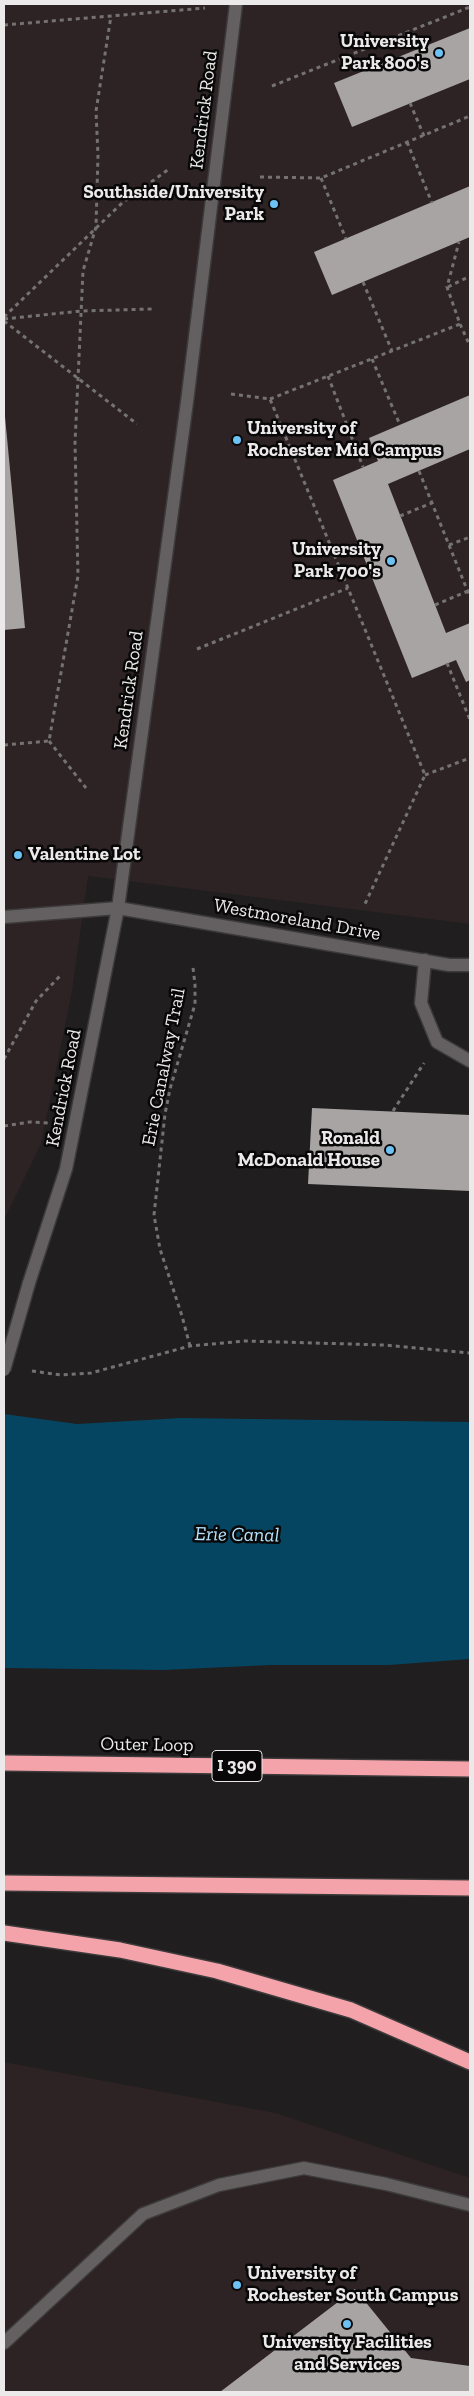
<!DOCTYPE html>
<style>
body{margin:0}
#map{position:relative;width:474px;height:2396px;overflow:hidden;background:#201e1e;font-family:"Zilla Slab",serif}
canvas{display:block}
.frame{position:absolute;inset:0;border:5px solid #ebe9e9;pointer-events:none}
</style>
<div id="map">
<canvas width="474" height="2396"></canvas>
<div class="frame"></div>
</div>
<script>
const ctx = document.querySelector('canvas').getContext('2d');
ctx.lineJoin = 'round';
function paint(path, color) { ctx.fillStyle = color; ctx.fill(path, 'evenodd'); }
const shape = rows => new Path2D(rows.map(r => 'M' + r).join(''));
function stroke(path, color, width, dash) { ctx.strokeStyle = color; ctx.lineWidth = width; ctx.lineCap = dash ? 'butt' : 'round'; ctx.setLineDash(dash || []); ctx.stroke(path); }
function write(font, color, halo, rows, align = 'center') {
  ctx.font = font + ' "Zilla Slab",serif'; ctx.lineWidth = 5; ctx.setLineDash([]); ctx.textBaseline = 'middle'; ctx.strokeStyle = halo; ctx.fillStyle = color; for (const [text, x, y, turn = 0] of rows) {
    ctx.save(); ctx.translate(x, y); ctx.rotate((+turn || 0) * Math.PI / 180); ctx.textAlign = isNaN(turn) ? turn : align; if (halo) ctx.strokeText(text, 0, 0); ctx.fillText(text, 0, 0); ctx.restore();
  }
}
paint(shape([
 [4,4,470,4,470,924,88,876,72,991,41,1144,6,1216,4,1216],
 [4,2062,275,2113,470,2178,470,2392,4,2392]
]), '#2d2324');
paint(shape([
 [4,1414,77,1424,181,1418,470,1422,470,1659,389,1665,271,1665,163,1670,4,1668]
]), '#064561');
paint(shape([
 [470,28,470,79,352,127,334,83],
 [470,186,470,237,332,295,314,252],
 [470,395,470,449,388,484,446,633,470,623,470,680,466,682,456,660,412,678,333,480,378,461,369,438],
 [4,406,25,628,4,630],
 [312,1108,470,1115,470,1191,308,1184],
 [355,2289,411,2358,470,2366,470,2392,220,2392]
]), '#a8a4a4');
const minor = shape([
 [4,917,118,908,449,965,470,965],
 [425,960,421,1003,437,1042,470,1061],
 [29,1283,66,1169,118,908,187,402,236,4],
 [4,2343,143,2214,219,2185,304,2168,386,2184,470,2205]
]);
const highway = shape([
 [4,1763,470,1769],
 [4,1883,470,1888],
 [4,1933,120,1950,217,1971,351,2010,470,2062]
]);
stroke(minor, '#3c3a3a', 15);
stroke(highway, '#3c3a3a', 18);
stroke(shape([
 [4,25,205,8],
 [272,86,470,7],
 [410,103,424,136],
 [407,142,432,203],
 [260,177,321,178,470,116],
 [321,178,346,239],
 [363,282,392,351],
 [448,287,470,276],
 [4,317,122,203,169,169],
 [4,319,81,311,152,309],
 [4,321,137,424],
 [460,324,470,346],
 [372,359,400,425],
 [328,376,363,467],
 [231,394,270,399,425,775,365,904],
 [270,399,460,324,447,287,459,242],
 [419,471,470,597],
 [400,516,432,503],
 [449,545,470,537],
 [435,605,468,591],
 [197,649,348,588],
 [447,663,470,720],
 [49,741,86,788],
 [4,745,49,741,78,576,75,443,83,271,96,227,98,155,96,111,111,16],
 [425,775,470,758],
 [4,1059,36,1001,60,976],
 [393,1111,424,1063],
 [4,1126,30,1122,48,1123],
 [190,1346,182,1316,160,1249,154,1215,165,1114,170,1089,195,1004,195,984,193,968],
 [32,1371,61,1375,91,1373,190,1346,245,1341,384,1345,470,1353]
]), '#747272', 3, [4, 4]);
stroke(minor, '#646061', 12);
stroke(highway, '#f3a3a9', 15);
const minorBridge = shape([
 [4,1370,29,1283]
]);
stroke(minorBridge, '#3c3a3a', 15, []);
stroke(minorBridge, '#646061', 12);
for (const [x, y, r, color] of [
 [439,53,5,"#6cc2f3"],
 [274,204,5,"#6cc2f3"],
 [237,440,5,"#6cc2f3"],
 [391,561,5,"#6cc2f3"],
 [18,855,5,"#6cc2f3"],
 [390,1150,5,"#6cc2f3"],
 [237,2285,5,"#6cc2f3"],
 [347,2324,5,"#6cc2f3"]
]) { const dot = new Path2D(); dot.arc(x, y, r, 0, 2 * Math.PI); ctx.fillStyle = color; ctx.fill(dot); stroke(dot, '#090808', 2); }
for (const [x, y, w] of [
 [237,1766,50]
]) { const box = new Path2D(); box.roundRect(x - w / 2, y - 15.5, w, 31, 4); ctx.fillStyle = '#090808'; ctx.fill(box); stroke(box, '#ebe9e9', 1); }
write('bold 18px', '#ebe9e9', null, [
 ["I 390",237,1766]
]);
write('bold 19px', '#ebe9e9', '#090808', [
 ["University",429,42],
 ["Park 800's",429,64],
 ["Southside/University",264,193],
 ["Park",264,215],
 ["University of",247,429,"left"],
 ["Rochester Mid Campus",247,451,"left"],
 ["University",381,550],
 ["Park 700's",381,572],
 ["Valentine Lot",28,855,"left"],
 ["Ronald",380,1139],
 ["McDonald House",380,1161],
 ["University of",247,2274,"left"],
 ["Rochester South Campus",247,2296,"left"],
 ["University Facilities",347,2343,"center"],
 ["and Services",347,2365,"center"]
], 'right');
write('19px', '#ebe9e9', '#090808', [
 ["Kendrick Road",204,110,-83],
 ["Kendrick Road",129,690,-82],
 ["Westmoreland Drive",297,920,10],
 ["Erie Canalway Trail",164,1067,-79],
 ["Kendrick Road",64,1088,-79],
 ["Outer Loop",147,1745,1]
]);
write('italic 20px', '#b3e2fe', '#090808', [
 ["Erie Canal",237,1535,1]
]);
</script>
